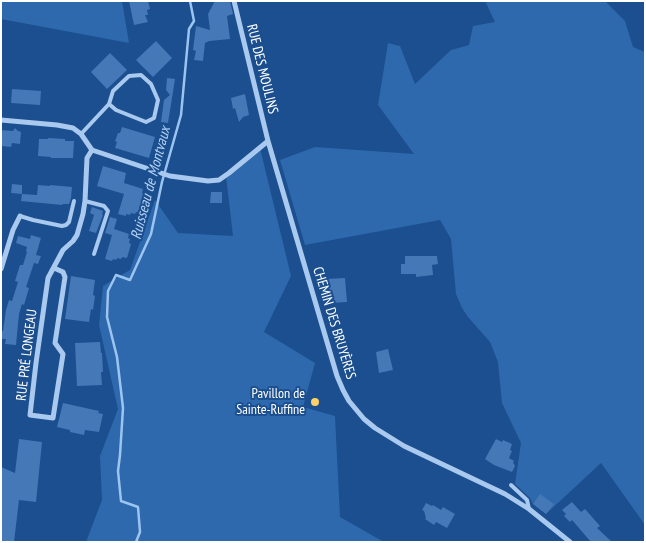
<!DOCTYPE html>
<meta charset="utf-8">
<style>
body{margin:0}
#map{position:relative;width:646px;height:543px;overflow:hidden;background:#1b4f8f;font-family:"PT Sans Narrow",sans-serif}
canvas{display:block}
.frame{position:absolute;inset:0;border:2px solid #fff;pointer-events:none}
</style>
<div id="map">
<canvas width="646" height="543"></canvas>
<div class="frame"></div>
</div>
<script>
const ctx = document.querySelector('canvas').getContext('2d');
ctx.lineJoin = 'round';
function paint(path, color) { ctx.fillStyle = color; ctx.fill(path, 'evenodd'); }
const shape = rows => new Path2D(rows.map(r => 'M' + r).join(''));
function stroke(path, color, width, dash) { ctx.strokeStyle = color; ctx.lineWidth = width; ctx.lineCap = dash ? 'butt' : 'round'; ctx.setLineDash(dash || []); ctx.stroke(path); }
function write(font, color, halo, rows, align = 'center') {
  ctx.font = font + ' "PT Sans Narrow",sans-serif'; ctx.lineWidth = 4; ctx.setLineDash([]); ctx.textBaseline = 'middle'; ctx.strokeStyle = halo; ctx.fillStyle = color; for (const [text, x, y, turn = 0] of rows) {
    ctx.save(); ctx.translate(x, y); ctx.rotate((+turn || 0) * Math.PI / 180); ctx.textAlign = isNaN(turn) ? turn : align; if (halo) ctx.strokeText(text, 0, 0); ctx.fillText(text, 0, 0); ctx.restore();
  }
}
paint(shape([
 [1,1,122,1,129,43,1,19],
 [485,1,605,1,625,21,633,47,645,52,645,525,601,463,546,514,533,504,530,498,515,484,521,443,502,403,498,362,490,342,468,317,462,308,456,294,451,239,440,220,305,245,280,160,315,147,414,154,378,105,388,43,400,46,415,84,451,50,469,45,473,26,495,22],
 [260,148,291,276,264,332,315,363,303,407,335,416,340,517,384,542,86,542,102,500,100,456,118,409,99,325,103,286,130,270,155,200,178,233,233,236,226,176]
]), '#2e69ad');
stroke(shape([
 [136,542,140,532,138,507,121,501,118,471,120,455,123,408,117,357,107,317,108,291,116,275,130,280,151,234,162,182,181,115,189,29,194,21,190,1]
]), '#9cc4f0', 2.5);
paint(shape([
 [129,1,148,1,150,9,147,10,148,15,145,15,148,22,134,25],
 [215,1,230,1,233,14,227,16,230,39,209,41,205,43,203,61,194,60,196,51,193,50,196,26,210,30,208,14],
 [156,41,172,58,153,77,136,60],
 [110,53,127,70,107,89,91,72],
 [167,78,175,79,168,123,161,122,164,100,170,95,166,90],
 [12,89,41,91,40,105,11,103],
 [245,94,249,115,243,117,239,122,235,108,233,109,231,98],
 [122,127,155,137,149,158,115,148,117,142,115,141,118,133,120,133],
 [15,128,18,131,21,132,20,144,12,143,11,147,2,146,1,130,13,131],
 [48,138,65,139,65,141,74,141,73,158,51,158,51,157,38,156,39,139,48,139],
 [103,166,126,173,124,183,143,189,142,193,144,194,143,198,145,199,140,213,136,212,135,214,131,213,130,215,126,214,126,216,118,214,124,194,97,186],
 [12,184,22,185,22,194,37,195,38,185,50,186,50,185,72,187,71,198,69,204,63,204,62,205,21,201,22,194,11,193],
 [211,192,222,192,222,203,210,203],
 [92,207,103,211,102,215,103,215,96,233,89,231,94,215,90,213],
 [110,217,117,219,114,229,129,234,128,238,130,239,129,243,131,244,127,258,122,257,121,259,117,258,116,260,113,259,112,261,105,259,112,235,105,233],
 [31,235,41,238,36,255,41,256,38,264,34,263,26,287,29,288,24,305,22,304,19,314,16,345,5,344,6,339,1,339,1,331,3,331,6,310,9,300,12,301,18,282,15,281,20,265,23,265,27,252,26,251,27,247,16,243,18,236,30,239],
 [405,256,437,256,438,264,432,265,433,275,416,277,416,274,401,274,401,264,405,264],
 [71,276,95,280,93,295,95,296,93,310,91,309,89,322,65,319],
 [345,278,347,302,330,303,328,294,327,294,327,279],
 [100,342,101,353,102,353,103,372,101,372,102,385,77,386,75,343],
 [388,349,393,370,379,373,376,352],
 [63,403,99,411,98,413,103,414,99,432,85,430,84,435,70,432,70,430,57,427],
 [19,439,42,442,36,502,19,500,14,542,1,542,1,467,15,473],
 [496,439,502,442,503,440,512,444,510,450,512,451,509,458,514,461,513,463,514,464,515,466,512,472,494,465,485,459],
 [540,494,554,504,546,514,533,504],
 [572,502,581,512,585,509,600,526,597,528,612,542,591,542,572,520,570,522,564,516,566,514,562,510],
 [426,503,432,506,433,505,441,510,443,507,455,514,447,528,436,522,434,525,425,519,426,518,424,511,422,510]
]), '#4478b7');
stroke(shape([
 [81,134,109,104,113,91,129,76,141,75,151,84,158,100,154,118,146,122,116,110,109,104],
 [85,201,104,206,108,211,94,254],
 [20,216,33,220,62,226,66,225,69,222,74,201],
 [511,485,527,500,529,509]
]), '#a9c9ee', 4);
stroke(shape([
 [234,1,268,141,337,376,343,390,349,401,364,419,375,428,404,446,505,494,529,509,570,542],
 [1,120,57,125,73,128,81,134,92,150],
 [92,150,170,176,208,181,219,180,229,173,268,141],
 [54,268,63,272,65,277,55,343,63,354,53,418,30,415,36,363,48,278,63,250,73,241,77,235,83,214,85,201,87,158,92,150],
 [1,269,13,230,20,216]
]), '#a9c9ee', 5);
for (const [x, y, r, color] of [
 [315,402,5,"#ffd166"]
]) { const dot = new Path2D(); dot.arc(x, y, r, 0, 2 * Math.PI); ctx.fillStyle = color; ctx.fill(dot); stroke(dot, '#1b4f8f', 2); }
write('14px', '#fff', '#1b4f8f', [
 ["RUE DES MOULINS",262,69,76],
 ["CHEMIN DES BRUYÈRES",334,323,73],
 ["RUE PRÉ LONGEAU",27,355,-83]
]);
write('14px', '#fff', '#1b4f8f', [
 ["Pavillon de",305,394],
 ["Sainte-Ruffine",305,410]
], 'right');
write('italic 15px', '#b5d3f5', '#1b4f8f', [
 ["Ruisseau de Montvaux",151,183,-75]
]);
</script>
